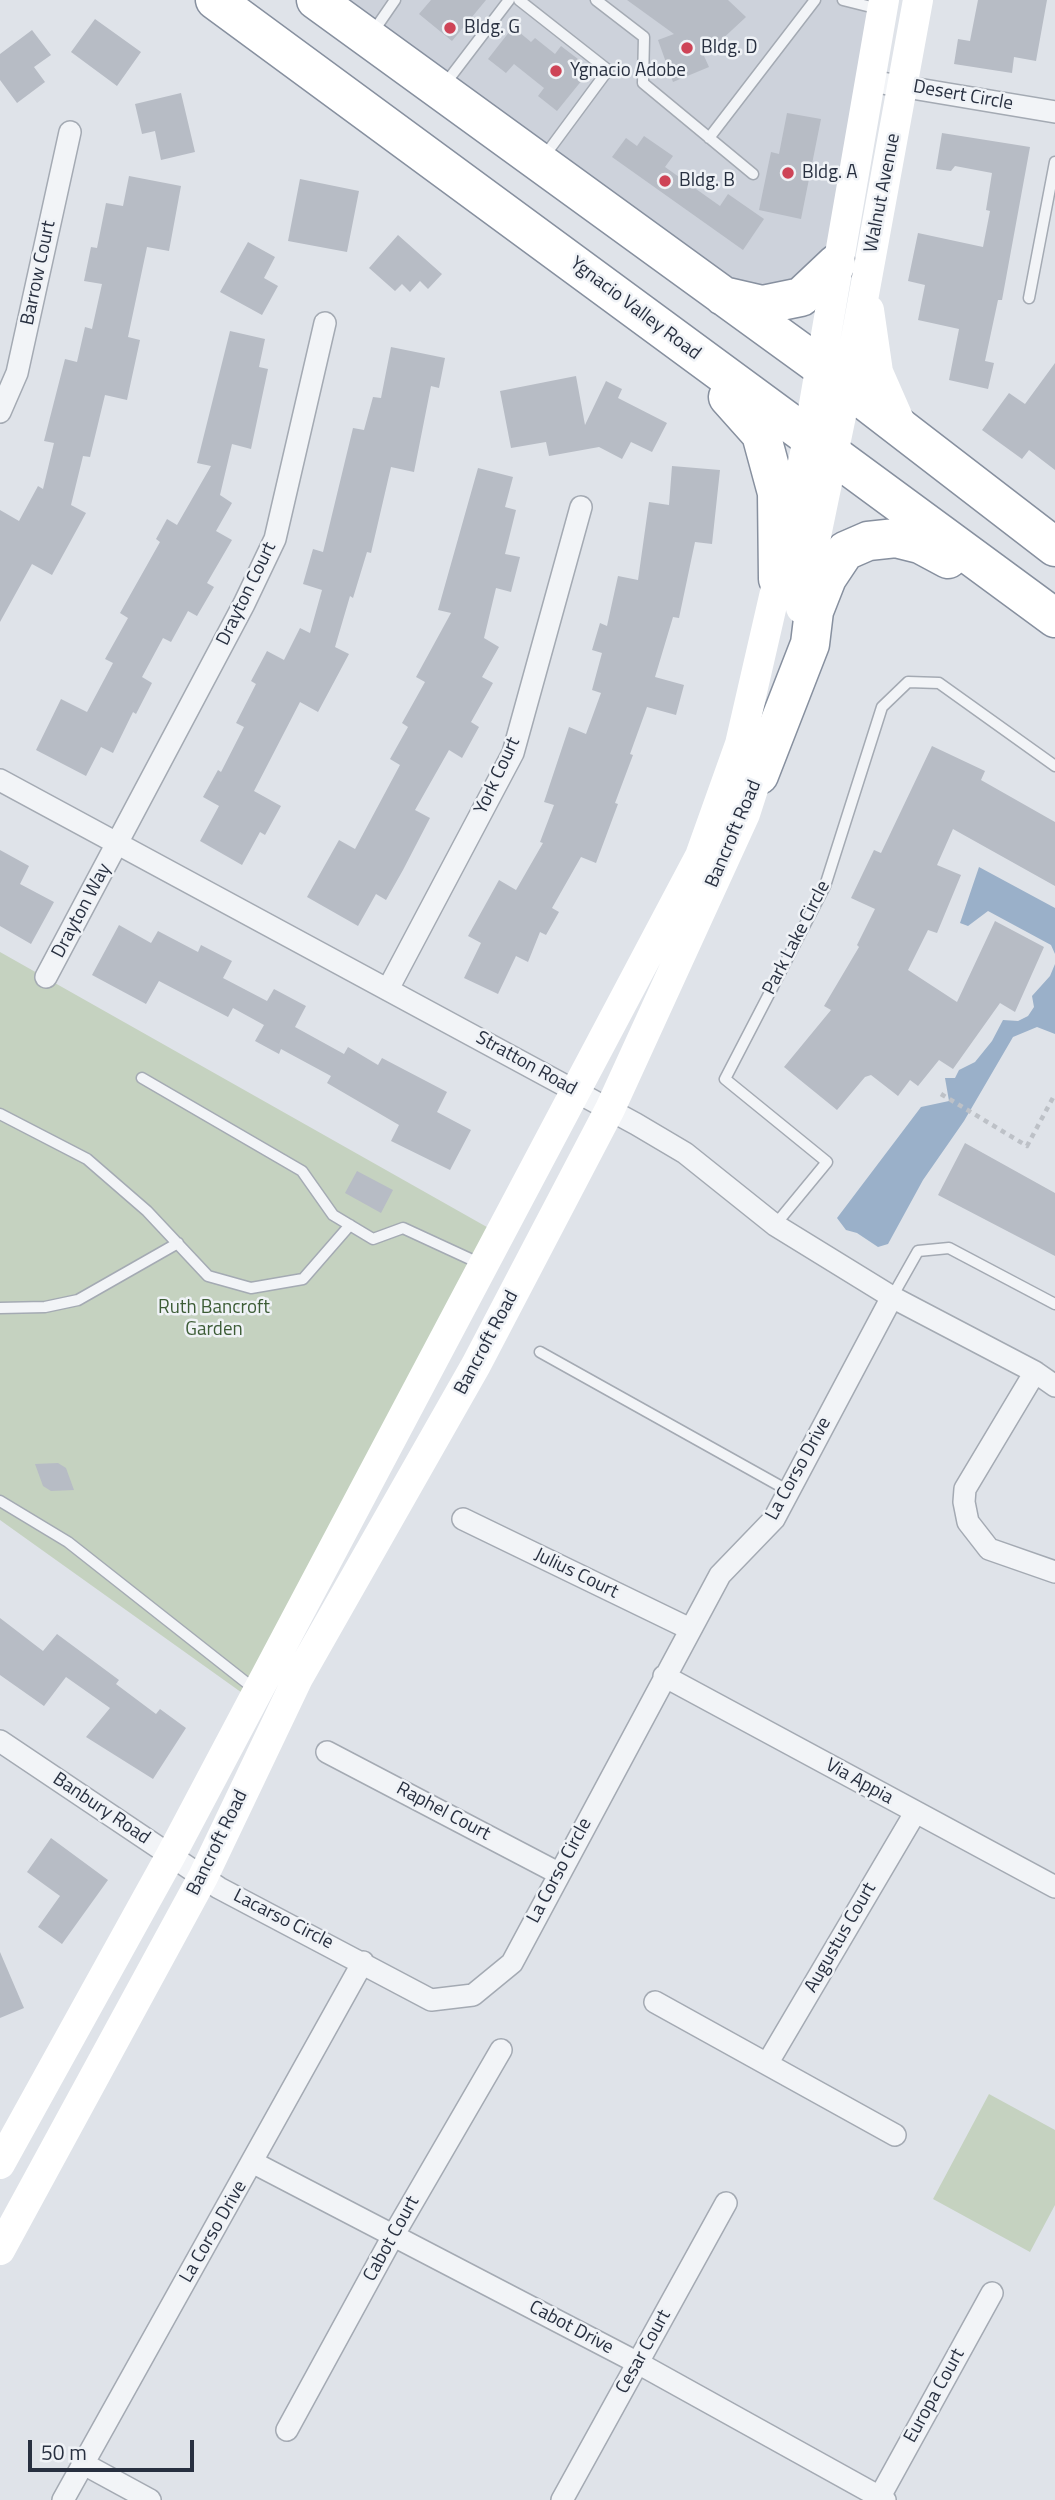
<!DOCTYPE html>
<style>
body{margin:0}
#map{position:relative;width:1055px;height:2500px;overflow:hidden;background:#dfe3e9;font-family:"Titillium Web",sans-serif}
canvas{display:block}
.scale{position:absolute;left:28px;top:2440px;width:166px;height:32px;box-sizing:border-box;border:4px solid #283040;border-top:0;padding-left:9px;font-size:21px;line-height:24px;white-space:nowrap;color:#283040;-webkit-text-stroke:5px #eff2f6;paint-order:stroke}
</style>
<div id="map">
<canvas width="1055" height="2500"></canvas>
<div class="scale">50 m</div>
</div>
<script>
const ctx = document.querySelector('canvas').getContext('2d');
ctx.lineJoin = 'round';
function paint(path, color) { ctx.fillStyle = color; ctx.fill(path, 'evenodd'); }
const shape = rows => new Path2D(rows.map(r => 'M' + r).join(''));
function stroke(path, color, width, dash) { ctx.strokeStyle = color; ctx.lineWidth = width; ctx.lineCap = dash ? 'butt' : 'round'; ctx.setLineDash(dash || []); ctx.stroke(path); }
function write(font, color, halo, rows, align = 'center') {
  ctx.font = font + ' "Titillium Web",sans-serif'; ctx.lineWidth = 5; ctx.setLineDash([]); ctx.textBaseline = 'middle'; ctx.strokeStyle = halo; ctx.fillStyle = color; for (const [text, x, y, turn = 0] of rows) {
    ctx.save(); ctx.translate(x, y); ctx.rotate((+turn || 0) * Math.PI / 180); ctx.textAlign = isNaN(turn) ? turn : align; if (halo) ctx.strokeText(text, 0, 0); ctx.fillText(text, 0, 0); ctx.restore();
  }
}
paint(shape([
 [316,0,884,0,836,264,762,305]
]), '#cdd2db');
paint(shape([
 [0,952,501,1235,252,1700,0,1520],
 [989,2094,1055,2130,1055,2205,1030,2252,933,2199]
]), '#c5d2c0');
paint(shape([
 [979,867,1055,908,1055,954,1051,945,988,911,968,926,960,923],
 [1055,964,1055,1034,1037,1027,1013,1037,964,1121,923,1180,888,1244,878,1247,857,1233,846,1230,837,1218,921,1107,949,1101,945,1078,955,1078,959,1070,975,1062,992,1041,1003,1020,1018,1021,1028,1016,1034,1007,1032,996,1050,976]
]), '#9ab0c9');
paint(shape([
 [431,0,486,0,452,41,419,14],
 [627,0,728,0,746,17,704,56,709,67,673,82,658,40,674,34],
 [978,0,1047,0,1036,61,1014,57,1012,73,954,64,958,39,970,41],
 [95,19,141,52,117,86,71,52],
 [513,27,531,42,535,38,555,54,561,46,591,69,557,111,538,96,544,88,514,64,506,73,488,59],
 [32,30,51,55,34,67,45,82,17,103,0,80,0,54],
 [181,93,195,152,161,160,155,131,142,134,135,104],
 [787,113,821,119,801,219,759,210,771,152,779,154],
 [942,133,1030,147,1002,300,998,300,985,361,994,363,988,389,949,380,959,329,918,320,925,285,908,281,918,233,983,247,990,211,986,210,992,173,955,166,951,171,936,169],
 [644,136,673,156,665,167,720,206,728,194,764,219,743,250,612,157,626,138,637,146],
 [129,176,181,186,169,251,147,247,128,337,140,340,127,400,105,395,90,457,83,456,71,505,86,513,52,575,32,564,0,622,0,510,19,521,38,486,43,489,54,443,44,441,65,359,77,362,85,327,92,329,102,284,84,281,91,247,97,248,106,203,123,206],
 [300,179,359,191,347,252,288,241],
 [398,235,442,274,428,289,420,281,410,292,402,284,395,291,369,268],
 [248,242,275,257,264,278,278,286,262,315,220,292],
 [230,331,265,339,259,367,268,369,251,449,232,444,220,495,232,503,216,531,232,540,207,583,214,587,197,616,188,611,171,642,163,638,142,677,152,683,136,714,133,712,113,753,101,747,86,776,36,750,61,699,87,712,113,663,105,659,128,618,120,613,160,542,156,539,167,519,177,525,211,466,197,463],
 [391,347,445,358,439,388,431,386,414,472,391,467,371,553,367,552,353,598,350,596,335,647,349,654,318,712,300,702,254,791,281,806,265,835,260,832,242,865,200,841,219,806,203,797,218,770,221,772,244,727,236,723,256,684,251,681,267,651,284,660,300,628,310,633,322,590,303,584,313,549,323,552,353,428,364,430,373,397,381,398],
 [1055,363,1055,470,1029,450,1022,459,982,430,1009,393,1025,404],
 [576,376,585,425,606,381,622,389,618,398,667,423,652,452,631,442,622,459,599,447,549,456,546,442,511,448,500,391],
 [672,466,720,470,712,544,695,542,679,618,673,617,655,677,684,685,676,715,647,707,630,754,633,755,615,803,618,804,596,863,581,857,552,908,559,912,546,935,540,932,528,962,516,956,498,994,464,978,481,943,468,936,499,880,516,890,543,843,540,842,554,805,544,802,569,727,586,734,601,693,592,690,602,653,592,650,600,623,607,626,618,576,638,580,649,502,669,505],
 [478,468,513,477,505,507,516,510,505,554,520,557,511,592,496,588,484,638,499,647,482,677,493,683,471,722,479,727,462,758,449,750,415,810,430,818,403,870,386,900,376,894,358,926,307,897,339,840,355,849,400,765,390,759,408,727,402,723,425,682,416,677,451,613,438,610],
 [932,746,985,771,981,780,1055,822,1055,886,953,829,937,865,961,875,937,933,928,930,908,970,957,1002,995,921,1044,947,1015,1012,1000,1003,953,1069,939,1060,918,1086,910,1080,898,1096,871,1075,865,1077,837,1110,784,1067,831,1010,824,1006,859,947,857,945,875,909,851,898,874,850,881,853],
 [0,850,29,866,20,884,54,902,31,944,0,926],
 [119,925,151,943,158,931,198,952,201,945,232,961,223,978,267,1001,274,989,306,1006,295,1027,344,1054,348,1047,378,1065,382,1058,447,1092,437,1112,471,1130,450,1170,391,1141,399,1125,327,1083,331,1076,281,1049,279,1054,255,1041,264,1025,233,1008,228,1017,159,981,146,1004,92,975],
 [965,1143,1055,1193,1055,1256,938,1195],
 [357,1171,393,1190,381,1213,345,1193],
 [58,1463,66,1468,74,1490,51,1491,43,1486,35,1464],
 [0,1618,43,1651,57,1634,119,1680,116,1684,156,1714,160,1709,186,1728,153,1779,86,1737,110,1708,66,1677,44,1706,0,1675],
 [51,1838,108,1880,62,1944,38,1927,60,1896,27,1872],
 [0,1952,24,2008,0,2018]
]), '#b7bcc5');
const lane = shape([
 [519,0,608,70,543,158],
 [596,0,644,37,643,83,753,174],
 [843,0,879,9],
 [373,32,395,0],
 [445,84,509,0],
 [709,138,815,0],
 [1029,298,1055,162],
 [142,1078,302,1171,333,1215,373,1239,403,1228,481,1264],
 [0,1114,87,1159,147,1211,208,1276,251,1288,303,1279,350,1225],
 [775,1225,827,1162,725,1079,825,886,882,707,908,682,939,683,1055,766],
 [892,1297,918,1251,949,1248,1055,1304],
 [0,1308,45,1307,78,1300,178,1243],
 [540,1352,789,1491],
 [0,1501,68,1542,257,1691]
]);
const street = shape([
 [870,81,1055,112],
 [0,412,17,373,70,132],
 [0,780,636,1124,685,1153,775,1225,892,1297,1035,1372],
 [46,977,244,604,275,539,325,323],
 [388,989,513,753,581,507],
 [1055,1386,1035,1372,965,1489,964,1502,968,1522,989,1549,1055,1572],
 [463,1519,690,1629],
 [664,1676,1055,1887],
 [0,1741,219,1888,431,2000,473,1995,512,1963,720,1575,774,1519,892,1297],
 [327,1752,558,1873],
 [655,2002,895,2135],
 [767,2064,915,1813],
 [254,2163,638,2363,885,2500],
 [287,2430,393,2236,501,2050],
 [82,2463,150,2500],
 [63,2500,363,1962],
 [562,2500,726,2203],
 [878,2500,992,2293]
]);
const highway = shape([
 [215,0,1055,618],
 [316,0,820,366,1055,547],
 [723,296,762,305,801,297,836,264],
 [728,397,761,434,777,493,778,579],
 [759,775,810,644,814,611,827,578,845,551,868,541,896,538,920,544,948,559]
]);
stroke(lane, '#a4aab3', 13);
stroke(street, '#a4aab3', 24);
stroke(highway, '#87909f', 41);
stroke(shape([
 [941,1094,1027,1146,1055,1094]
]), '#bdc1c7', 4.5, [5, 5]);
stroke(lane, '#f2f4f7', 10);
stroke(street, '#f2f4f7', 21);
stroke(shape([
 [869,310,878,372,903,429],
 [801,608,847,387,918,0],
 [0,2164,171,1855,700,856,740,744,778,579,808,439,884,0],
 [0,2250,203,1877,298,1678,476,1365,610,1109,745,814,764,755]
]), '#fff', 30);
stroke(highway, '#fff', 38);
for (const [x, y, r, color] of [
 [450,28,7,"#ce4457"],
 [687,48,7,"#ce4457"],
 [556,71,7,"#ce4457"],
 [788,173,7,"#ce4457"],
 [665,181,7,"#ce4457"]
]) { const dot = new Path2D(); dot.arc(x, y, r, 0, 2 * Math.PI); ctx.fillStyle = color; ctx.fill(dot); stroke(dot, '#eff2f6', 2.5); }
write('19px', '#283040', '#eff2f6', [
 ["Bldg. G",464,28],
 ["Bldg. D",701,48],
 ["Ygnacio Adobe",570,71],
 ["Bldg. A",802,173],
 ["Bldg. B",679,181]
], 'left');
write('19px', '#283040', '#eff2f6', [
 ["Desert Circle",963,96,10],
 ["Walnut Avenue",883,193,-79],
 ["Barrow Court",39,273,-78],
 ["Ygnacio Valley Road",635,309,37],
 ["Drayton Court",247,594,-64],
 ["York Court",498,776,-65],
 ["Bancroft Road",734,834,-67],
 ["Drayton Way",82,911,-62],
 ["Park Lake Circle",797,938,-63],
 ["Stratton Road",526,1064,29],
 ["Bancroft Road",487,1343,-62],
 ["La Corso Drive",799,1469,-61],
 ["Julius Court",576,1574,26],
 ["Via Appia",859,1782,29],
 ["Banbury Road",101,1809,34],
 ["Raphel Court",443,1812,28],
 ["Bancroft Road",218,1843,-64],
 ["La Corso Circle",560,1871,-62],
 ["Lacarso Circle",283,1920,27],
 ["Augustus Court",841,1938,-60],
 ["La Corso Drive",214,2232,-60],
 ["Cabot Court",392,2239,-61],
 ["Cabot Drive",571,2328,28],
 ["Cesar Court",644,2352,-61],
 ["Europa Court",935,2396,-61]
]);
write('19px', '#3c5c35', '#eff2f6', [
 ["Ruth Bancroft",214,1308],
 ["Garden",214,1330]
]);
</script>
